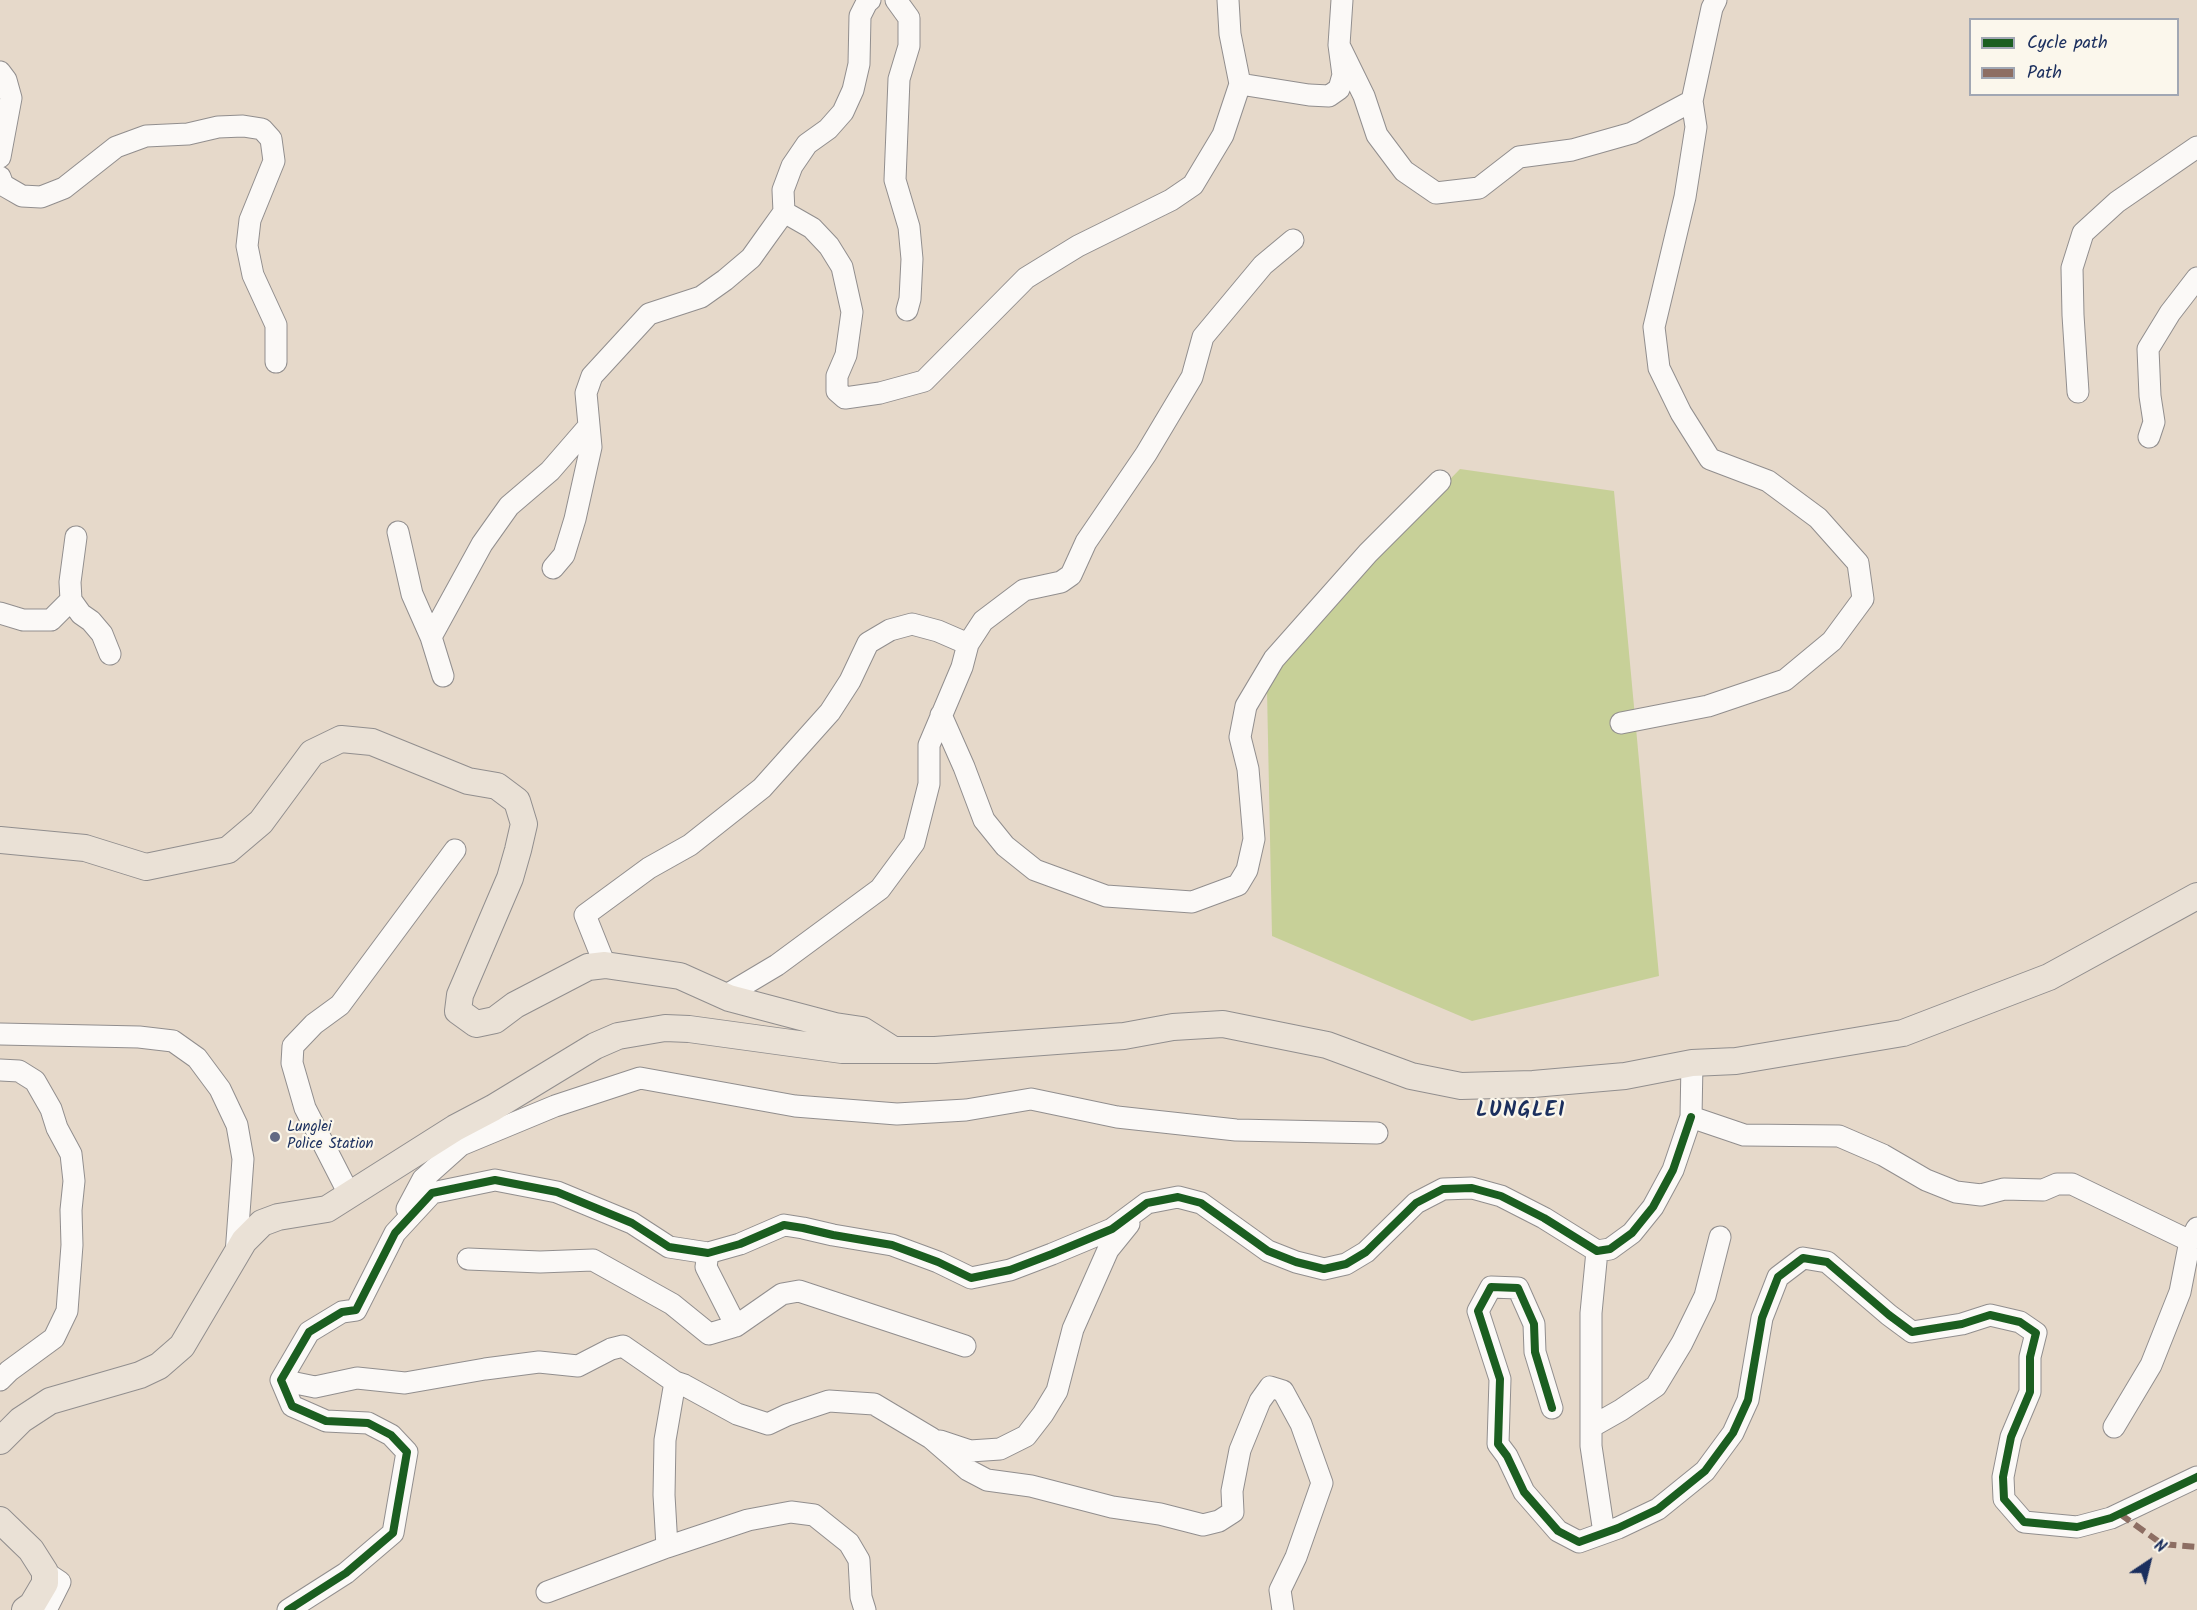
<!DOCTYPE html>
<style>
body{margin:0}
#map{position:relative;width:2197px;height:1610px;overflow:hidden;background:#e6d9ca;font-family:Kalam,sans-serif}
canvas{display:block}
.legend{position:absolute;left:1969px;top:18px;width:210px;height:78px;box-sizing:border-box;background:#fbf7ec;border:2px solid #a1a7b3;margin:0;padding:8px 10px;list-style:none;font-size:18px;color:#1b2f5e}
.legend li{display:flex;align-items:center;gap:12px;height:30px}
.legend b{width:30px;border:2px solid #a1a7b3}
.north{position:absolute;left:2119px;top:1532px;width:60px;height:60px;-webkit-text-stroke:4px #fbf7ec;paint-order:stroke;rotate:35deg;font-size:16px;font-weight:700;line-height:24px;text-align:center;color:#1b2f5e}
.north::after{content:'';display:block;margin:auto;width:21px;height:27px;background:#1b2f5e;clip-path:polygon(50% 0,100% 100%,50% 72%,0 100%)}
</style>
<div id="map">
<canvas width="2197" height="1610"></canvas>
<ul class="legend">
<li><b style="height:8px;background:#1b5e20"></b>Cycle path</li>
<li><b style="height:8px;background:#8d6e63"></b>Path</li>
</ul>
<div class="north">N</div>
</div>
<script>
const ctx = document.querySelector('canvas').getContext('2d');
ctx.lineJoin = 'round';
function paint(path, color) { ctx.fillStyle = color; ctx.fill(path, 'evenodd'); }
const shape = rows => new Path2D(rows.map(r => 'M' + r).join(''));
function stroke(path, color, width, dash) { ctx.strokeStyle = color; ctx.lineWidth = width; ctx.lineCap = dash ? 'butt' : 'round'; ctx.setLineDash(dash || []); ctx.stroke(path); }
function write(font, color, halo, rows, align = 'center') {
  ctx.font = font + ' Kalam,sans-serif'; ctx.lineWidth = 4.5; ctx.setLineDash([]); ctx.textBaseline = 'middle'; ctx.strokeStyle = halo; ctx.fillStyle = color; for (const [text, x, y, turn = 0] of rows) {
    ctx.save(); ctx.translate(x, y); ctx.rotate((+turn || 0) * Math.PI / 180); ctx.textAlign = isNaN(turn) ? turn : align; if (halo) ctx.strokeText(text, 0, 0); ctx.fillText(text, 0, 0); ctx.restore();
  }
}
paint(shape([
 [1460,469,1614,491,1659,976,1472,1021,1272,936,1267,690,1312,621]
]), '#c7d098');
const minor = shape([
 [896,0,909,18,909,46,899,79,895,180,909,227,912,259,910,299,907,310],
 [1339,45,1364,96,1377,135,1404,171,1436,193,1479,188,1519,157,1572,150,1632,133,1692,101,1696,127,1685,197,1654,327,1659,368,1681,413,1710,459,1768,481,1818,518,1858,563,1863,599,1832,641,1785,680,1708,706,1621,723],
 [0,72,6,80,11,98,0,157],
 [1240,84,1309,95,1329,96,1339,89,1343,75,1339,45,1342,0],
 [1692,101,1712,8,1716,0],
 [0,177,3,185,22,196,41,197,64,188,116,147,146,136,188,134,218,127,243,126,262,129,271,139,274,161,250,220,247,246,253,275,276,325,276,362],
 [784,212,812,228,829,246,842,267,852,312,846,355,837,376,837,391,845,398,880,393,924,381,1026,278,1078,246,1171,200,1193,185,1223,135,1240,84,1230,34,1228,0],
 [2078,392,2073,315,2072,268,2083,233,2117,202,2197,147],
 [2149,437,2154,422,2150,396,2148,349,2170,313,2197,278],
 [398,532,412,594,431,637],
 [76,537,70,582,71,600,81,614,91,621,102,634,110,654],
 [553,568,564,555,575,519,591,447,586,393,592,376,649,314,701,297,725,280,751,258,766,237,784,212,783,190,792,166,807,144,828,129,843,112,853,90,859,64,860,16,867,2,870,0],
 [0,613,23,620,51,620,71,600],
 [443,676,431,637,482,544,509,506,550,471,589,426],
 [941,715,964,767,984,820,1005,846,1035,870,1106,896,1192,902,1238,885,1247,870,1254,839,1248,769,1240,737,1246,706,1274,659,1368,553,1440,481],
 [605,965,585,915,649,868,690,845,762,788,830,712,850,681,868,643,890,630,912,624,938,631,968,644],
 [725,996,777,965,880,889,914,843,929,784,929,745,962,667,968,644,983,621,1024,590,1061,582,1071,575,1086,542,1146,454,1192,377,1203,337,1263,265,1293,240],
 [0,1034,139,1037,173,1041,197,1058,220,1089,237,1125,243,1159,236,1254],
 [1692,1063,1691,1117,1744,1135,1839,1136,1883,1155,1926,1180,1956,1192,1981,1195,2004,1189,2043,1190,2057,1184,2072,1184,2190,1241,2197,1228],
 [0,1070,19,1071,35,1081,51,1109,57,1128,71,1154,74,1181,71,1210,72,1245,67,1311,54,1338,9,1371,0,1380],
 [350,1196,305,1108,292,1063,293,1046,314,1024,340,1005,455,850],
 [407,1209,423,1179,461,1145,555,1106,640,1078,795,1106,897,1114,966,1110,1031,1099,1117,1117,1236,1130,1377,1133],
 [1597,1251,1591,1313,1591,1446,1604,1533],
 [708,1253,706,1267,736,1326],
 [468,1259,540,1262,593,1260,672,1304,709,1334,736,1326,782,1294,799,1291,965,1346],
 [281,1380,315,1387,357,1378,405,1383,485,1369,539,1362,578,1366,611,1349,623,1346,675,1382],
 [1552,1408,1535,1352,1534,1324,1518,1288,1491,1287,1478,1311,1500,1379,1498,1444,1507,1456,1524,1492,1558,1531,1579,1542,1618,1528,1658,1509,1705,1471,1733,1433,1748,1400,1762,1318,1778,1277,1803,1258,1827,1262,1889,1315,1912,1332,1962,1324,1990,1315,2020,1322,2036,1333,2030,1357,2030,1392,2011,1437,2003,1477,2004,1499,2024,1522,2077,1527,2111,1518,2197,1477],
 [1591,1427,1621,1410,1656,1386,1682,1343,1705,1296,1720,1237],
 [2114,1427,2151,1365,2180,1292,2190,1241],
 [940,1441,970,1451,1000,1449,1026,1436,1043,1414,1057,1391,1073,1329,1108,1250,1129,1224],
 [667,1547,664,1495,665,1440,675,1382,684,1385,737,1414,768,1424,787,1415,829,1401,874,1404,931,1438,968,1470,987,1480,1031,1486,1112,1507,1160,1514,1203,1525,1219,1521,1233,1512,1232,1491,1240,1450,1260,1401,1270,1387,1283,1391,1301,1424,1322,1483,1296,1557,1280,1590,1283,1610],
 [45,1572,60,1582,46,1610],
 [547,1592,667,1547,748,1520,791,1512,814,1515,849,1543,859,1560,861,1597,865,1610],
 [288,1610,346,1573,393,1533,407,1452,391,1435,368,1423,326,1421,292,1406,281,1380,309,1332,342,1312,356,1310,395,1233,432,1193,495,1180,557,1192,632,1223,669,1247,708,1253,740,1244,784,1225,803,1228,833,1235,892,1245,938,1262,971,1278,1010,1270,1052,1254,1112,1229,1147,1203,1178,1197,1201,1203,1268,1251,1296,1262,1324,1269,1346,1264,1366,1252,1416,1203,1443,1189,1472,1188,1501,1196,1544,1218,1597,1251,1610,1249,1632,1233,1653,1207,1673,1170,1691,1117]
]);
const major = shape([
 [0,840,85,848,146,867,228,850,261,822,312,753,341,739,372,742,468,781,497,786,517,801,524,824,518,850,510,878,460,995,458,1011,476,1024,495,1020,515,1005,588,967,605,965,680,976,729,998,835,1026,862,1030,892,1049],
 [0,1441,21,1420,50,1401,140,1375,159,1366,182,1346,244,1241,262,1223,278,1217,327,1209,455,1128,493,1108,595,1046,618,1036,665,1028,689,1029,842,1050,935,1050,1124,1036,1173,1027,1223,1024,1327,1045,1411,1076,1461,1086,1533,1084,1625,1076,1692,1063,1736,1061,1903,1033,2049,977,2197,896],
 [0,1520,31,1550,45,1572,45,1583,32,1605,25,1610]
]);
stroke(minor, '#918e8e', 23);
stroke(major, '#918e8e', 28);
stroke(minor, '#fbf9f7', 21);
stroke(major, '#eae1d6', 26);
stroke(shape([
 [2120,1514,2162,1544,2197,1547]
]), '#8d6e63', 6, [12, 6]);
stroke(shape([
 [1552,1408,1535,1352,1534,1324,1518,1288,1491,1287,1478,1311,1500,1379,1498,1444,1507,1456,1524,1492,1558,1531,1579,1542,1618,1528,1658,1509,1705,1471,1733,1433,1748,1400,1762,1318,1778,1277,1803,1258,1827,1262,1889,1315,1912,1332,1962,1324,1990,1315,2020,1322,2036,1333,2030,1357,2030,1392,2011,1437,2003,1477,2004,1499,2024,1522,2077,1527,2111,1518,2197,1477],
 [288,1610,346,1573,393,1533,407,1452,391,1435,368,1423,326,1421,292,1406,281,1380,309,1332,342,1312,356,1310,395,1233,432,1193,495,1180,557,1192,632,1223,669,1247,708,1253,740,1244,784,1225,803,1228,833,1235,892,1245,938,1262,971,1278,1010,1270,1052,1254,1112,1229,1147,1203,1178,1197,1201,1203,1268,1251,1296,1262,1324,1269,1346,1264,1366,1252,1416,1203,1443,1189,1472,1188,1501,1196,1544,1218,1597,1251,1610,1249,1632,1233,1653,1207,1673,1170,1691,1117]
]), '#1b5e20', 8);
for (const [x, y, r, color] of [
 [275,1137,6,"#626a84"]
]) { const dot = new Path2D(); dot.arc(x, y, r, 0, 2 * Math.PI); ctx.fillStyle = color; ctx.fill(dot); stroke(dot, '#fbf7ec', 2); }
write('15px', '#1b2f5e', '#fbf7ec', [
 ["Lunglei",287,1128],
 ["Police Station",287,1145]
], 'left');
ctx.letterSpacing = '1.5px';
write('bold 21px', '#1b2f5e', '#fbf7ec', [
 ["LUNGLEI",1521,1112]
]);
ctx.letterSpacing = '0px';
</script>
